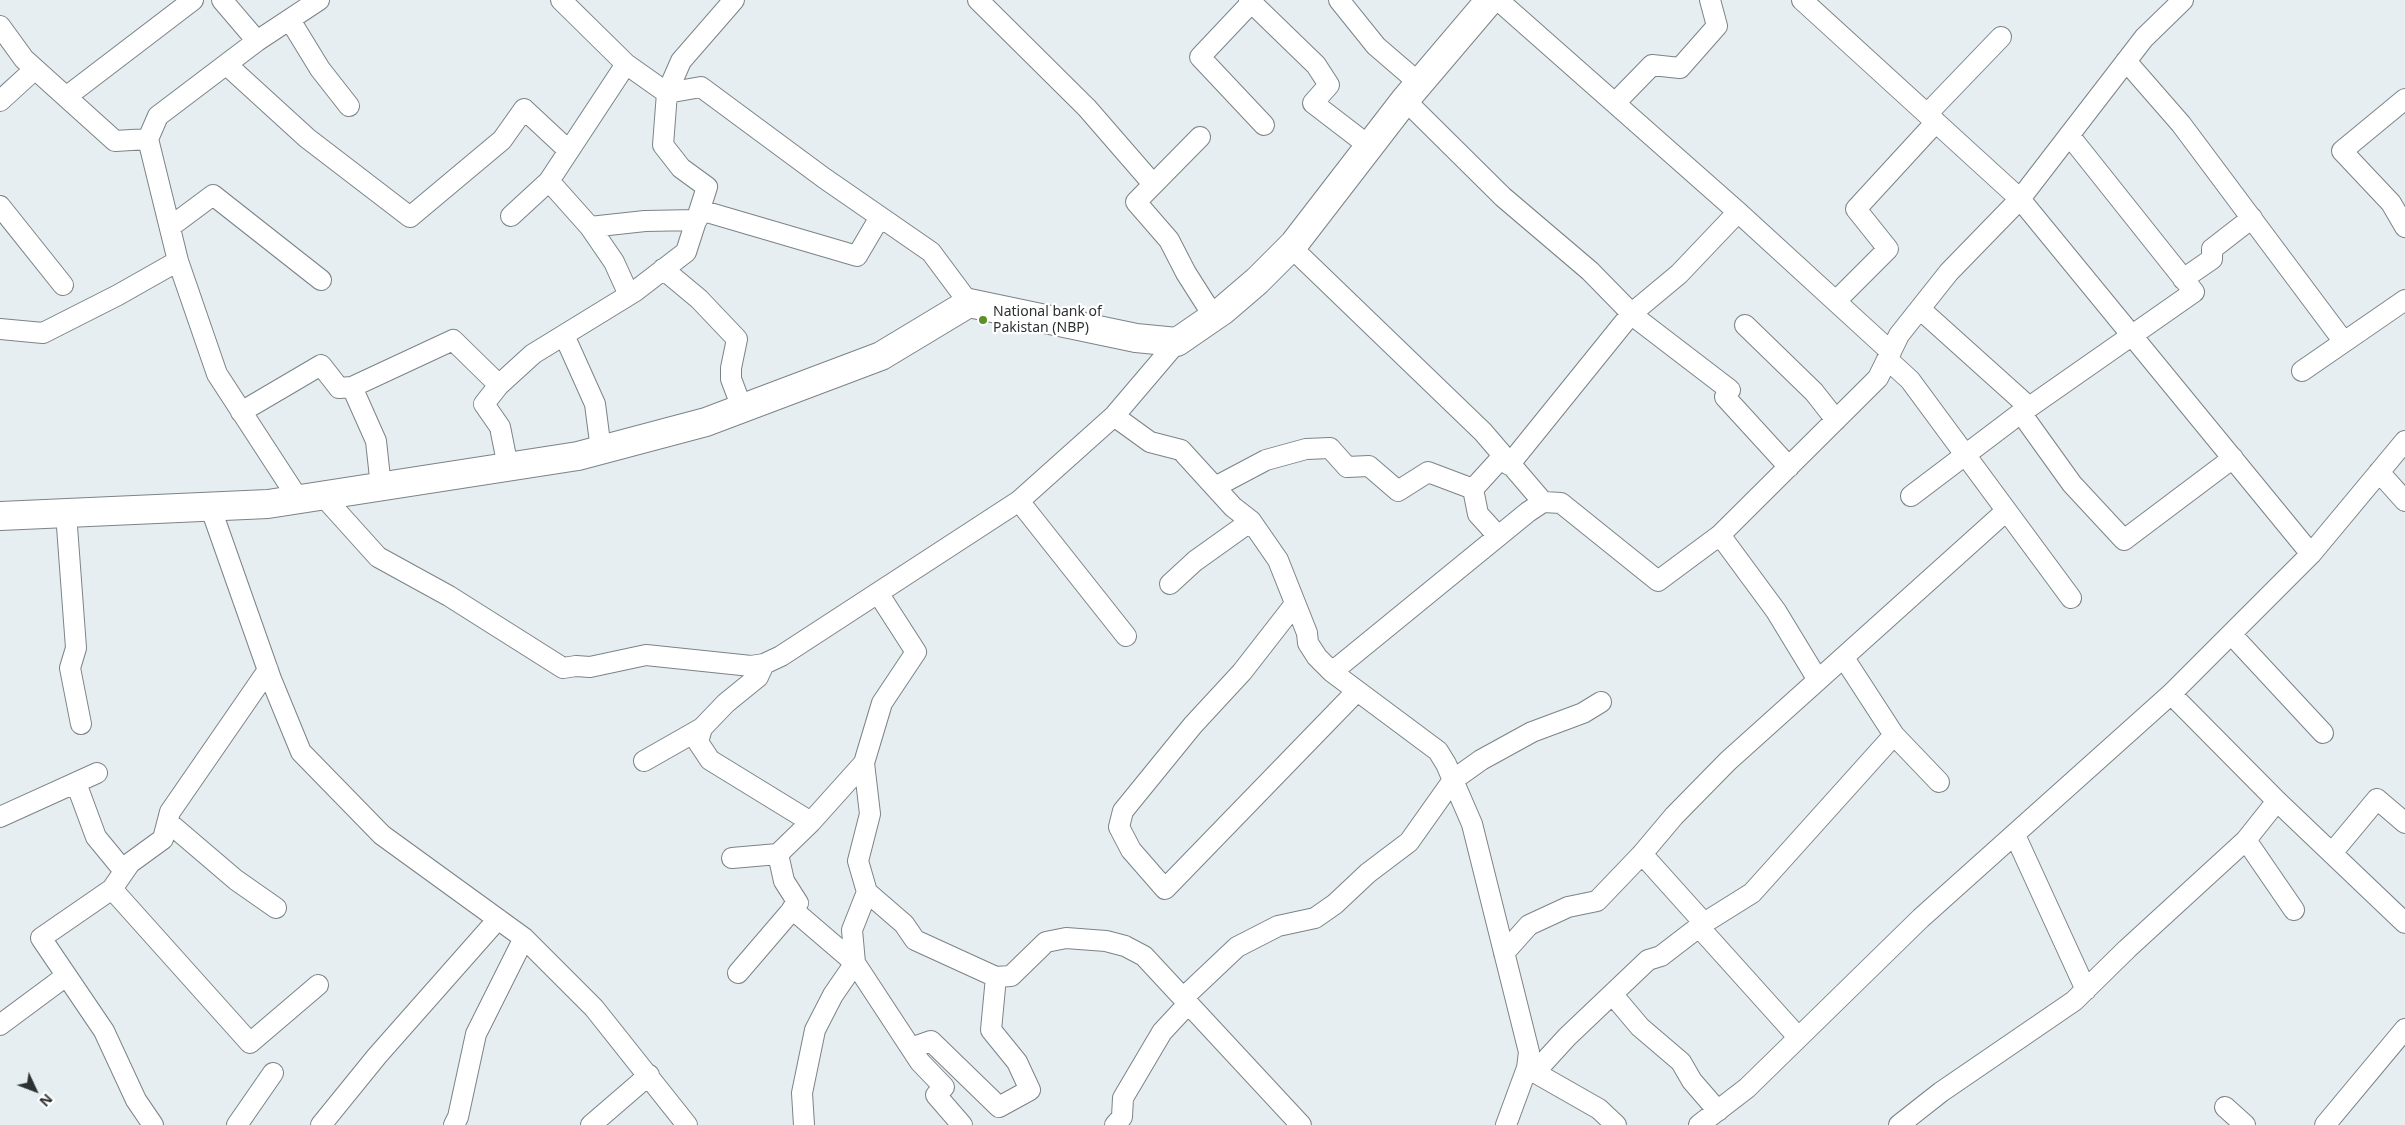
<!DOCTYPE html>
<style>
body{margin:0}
#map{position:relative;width:2405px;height:1125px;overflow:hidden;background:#e6eef2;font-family:"Noto Sans",sans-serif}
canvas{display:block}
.north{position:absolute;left:10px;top:1065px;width:50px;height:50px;-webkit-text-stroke:4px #fff;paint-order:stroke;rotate:133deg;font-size:14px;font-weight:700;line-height:20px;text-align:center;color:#2d3132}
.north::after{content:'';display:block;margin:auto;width:18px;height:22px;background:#2d3132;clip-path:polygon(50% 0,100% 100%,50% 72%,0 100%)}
</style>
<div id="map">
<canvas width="2405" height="1125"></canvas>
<div class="north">N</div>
</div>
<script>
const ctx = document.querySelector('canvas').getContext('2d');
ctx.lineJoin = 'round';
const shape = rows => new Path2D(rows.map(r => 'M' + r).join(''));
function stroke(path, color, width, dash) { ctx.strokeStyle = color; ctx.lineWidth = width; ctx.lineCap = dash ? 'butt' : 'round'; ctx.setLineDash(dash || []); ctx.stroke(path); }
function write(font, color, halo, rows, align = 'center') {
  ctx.font = font + ' "Noto Sans",sans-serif'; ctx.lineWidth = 4.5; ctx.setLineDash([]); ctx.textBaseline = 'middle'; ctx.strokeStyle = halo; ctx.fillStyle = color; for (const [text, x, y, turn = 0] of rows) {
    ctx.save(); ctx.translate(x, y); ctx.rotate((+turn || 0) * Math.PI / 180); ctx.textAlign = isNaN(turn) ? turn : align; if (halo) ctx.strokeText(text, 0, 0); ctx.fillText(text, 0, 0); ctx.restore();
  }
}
const street = shape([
 [222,0,257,41],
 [561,0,626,64,667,93,681,61,734,0],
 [978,0,1087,108,1153,184],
 [1249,0,1316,65,1329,85,1313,103,1369,146],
 [1339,0,1376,46,1419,83],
 [1498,0,1738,212,1891,352],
 [1802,0,2020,199,2311,554],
 [1251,3,1200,57,1264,125],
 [290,20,320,69,349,106],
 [0,26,24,59,115,141,148,139],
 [2126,61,2181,124,2344,342],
 [227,65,307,138,410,217,502,140,524,109,568,150],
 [66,97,193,0],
 [2405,99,2342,151,2391,203,2405,227],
 [1405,100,1503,197,1590,271,1636,318,1730,390,1725,397,1789,467],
 [0,101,35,69],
 [1615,103,1652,65,1680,68,1717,26,1710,0],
 [1927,114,2001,37],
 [1200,137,1136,202,1169,240,1186,273,1214,317],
 [549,181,590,227,614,262,629,295],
 [0,206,63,285],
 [700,210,857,256,880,217],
 [511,216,549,181,626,64],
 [170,227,213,195,321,280],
 [590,227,645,221,697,220],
 [1291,247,1483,432,1543,502],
 [663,269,699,299,737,339,731,368,731,379,742,408],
 [2183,279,2212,259,2212,249,2252,218],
 [1836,301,1888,249,1856,209,1936,122],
 [1920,309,2029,407],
 [1745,325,1814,392,1836,420],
 [0,329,43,333,118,295,178,261],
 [564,335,595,404,601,450],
 [1887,359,1910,380,2071,598],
 [2302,371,2405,300],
 [352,387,453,340,499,385],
 [241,412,321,365,339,388,352,387,376,441,381,487],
 [2021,413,2072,484,2124,540,2233,458],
 [1114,416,1150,442,1181,450,1233,507,1251,521,1278,560,1307,633,1308,643,1317,657,1332,672,1438,751,1446,764,1472,824,1529,1052,1527,1068,1506,1125],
 [1509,465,1631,314,1679,274,1738,212],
 [508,467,500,427,484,404,499,385,533,354,634,292,686,252,707,187,681,168,663,145,667,93,701,87,824,178,931,252,969,303],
 [2379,472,2405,501],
 [1215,487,1266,460,1306,449,1330,448,1347,467,1369,466,1398,491,1428,472,1473,489,1503,456],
 [1473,489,1478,514,1498,536],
 [323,496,378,557,449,596,563,668,576,666,590,667,646,655,751,666,764,664,781,656,1019,501,1114,416,1177,342],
 [1911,496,2018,415,2194,292,2069,135],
 [299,500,217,374,178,261,148,139,158,116,257,41,319,0],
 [1019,501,1126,636],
 [210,506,271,679,301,752,382,835,524,938,594,1008,687,1125],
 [66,513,76,648,70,668,81,724],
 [1720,535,1776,611,1818,680],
 [1170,584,1195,561,1251,521],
 [1295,604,1242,672,1193,725,1123,811,1119,827,1131,850,1165,889,1357,691],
 [2231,634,2323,733],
 [1844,658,1894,735,1939,782],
 [1332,672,1528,512,1543,502,1561,503,1658,581,1720,535,1878,378,1899,335,1949,272,2020,199,2144,38,2183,0],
 [2171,694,2277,801,2405,923],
 [702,728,698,742,710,760,811,822],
 [644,761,702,728,726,703,758,677,764,664],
 [76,783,96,837,124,871],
 [0,817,97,773],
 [168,822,236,880,276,908],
 [2015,835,2086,990],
 [2246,840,2294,910],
 [2332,853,2377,799,2405,823],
 [1642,854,1704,923],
 [732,858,778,854,811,822,864,763],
 [112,889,250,1043,318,985],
 [867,892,904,924,915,940,996,977,991,1030,1017,1062,1030,1090,999,1107,931,1041,911,1048],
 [792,909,855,963,920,1062,944,1087,936,1095,962,1125],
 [1699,927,1798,1037],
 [1504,953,1529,925,1568,907,1597,901,1642,854,1674,816,1728,761,2005,512],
 [738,973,798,903,784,881,778,854],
 [996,977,1011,976,1046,942,1066,938,1106,941,1125,946,1144,956,1301,1125],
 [1613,995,1640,1027,1681,1062,1692,1081,1718,1111],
 [1183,998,1237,947,1278,926,1315,918,1335,904,1368,873,1409,842,1453,780,1481,760,1532,732,1583,713,1601,702],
 [0,1025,66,976],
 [1527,1068,1599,1109,1616,1125],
 [1535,1072,1567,1037,1648,960,1661,956,1704,923,1752,893,1894,735],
 [2225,1107,2245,1125],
 [153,1125,136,1100,104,1031,41,938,112,889,130,863,163,839,170,812,268,670],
 [237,1125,273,1073],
 [321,1125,377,1056,498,919],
 [454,1125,458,1117,476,1034,524,938],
 [591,1125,649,1075],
 [804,1125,802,1093,815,1030,833,995,855,963,852,930,867,892,858,861,870,814,864,763,882,703,916,652,878,593],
 [1115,1125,1122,1117,1123,1098,1162,1032,1188,1004],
 [1699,1125,1747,1088,1921,918,2171,694,2311,554,2405,441],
 [1899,1125,1941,1092,2074,1001,2127,949,2246,840,2277,801],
 [2325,1125,2405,1029]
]);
const secondary = shape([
 [0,516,268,504,578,456,706,422,881,356,969,303,1136,338,1177,342,1222,311,1257,281,1294,244,1405,100,1490,0]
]);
stroke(street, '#7c8387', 22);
stroke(secondary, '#7c8387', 30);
stroke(street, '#fff', 20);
stroke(secondary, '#fff', 28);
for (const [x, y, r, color] of [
 [983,320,5,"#5d9028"]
]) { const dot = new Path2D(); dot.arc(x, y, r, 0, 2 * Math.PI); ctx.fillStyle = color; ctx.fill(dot); stroke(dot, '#fff', 2); }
write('14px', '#2d3132', '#fff', [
 ["National bank of",993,312],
 ["Pakistan (NBP)",993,328]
], 'left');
</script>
